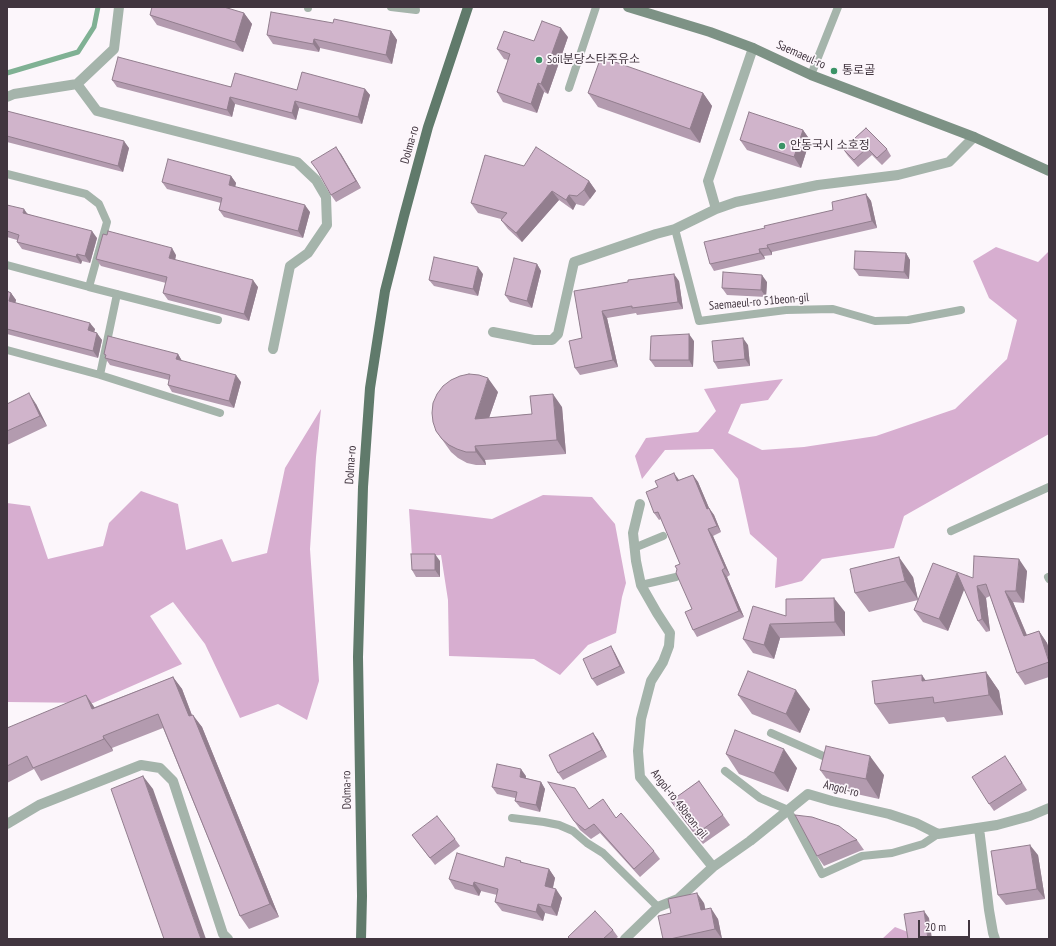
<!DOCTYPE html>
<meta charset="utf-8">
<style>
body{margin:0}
#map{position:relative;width:1056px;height:946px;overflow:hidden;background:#fcf6fb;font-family:"PT Sans Narrow",sans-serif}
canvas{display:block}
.frame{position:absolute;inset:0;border:8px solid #41353f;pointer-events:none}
.scale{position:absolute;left:918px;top:920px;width:52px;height:18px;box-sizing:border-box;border:2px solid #41353f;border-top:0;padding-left:5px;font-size:12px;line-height:14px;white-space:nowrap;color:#41353f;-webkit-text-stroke:3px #fcf6fb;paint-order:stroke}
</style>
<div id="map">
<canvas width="1056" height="946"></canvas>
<div class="frame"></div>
<div class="scale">20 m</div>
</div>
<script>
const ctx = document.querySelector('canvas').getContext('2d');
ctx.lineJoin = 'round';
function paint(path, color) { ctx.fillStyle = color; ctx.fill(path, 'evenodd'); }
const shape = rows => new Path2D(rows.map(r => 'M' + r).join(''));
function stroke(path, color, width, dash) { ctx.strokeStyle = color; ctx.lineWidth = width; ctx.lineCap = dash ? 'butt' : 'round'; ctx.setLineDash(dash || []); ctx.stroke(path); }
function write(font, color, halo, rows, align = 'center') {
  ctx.font = font + ' "PT Sans Narrow","Noto Sans KR",sans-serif'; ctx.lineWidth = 3.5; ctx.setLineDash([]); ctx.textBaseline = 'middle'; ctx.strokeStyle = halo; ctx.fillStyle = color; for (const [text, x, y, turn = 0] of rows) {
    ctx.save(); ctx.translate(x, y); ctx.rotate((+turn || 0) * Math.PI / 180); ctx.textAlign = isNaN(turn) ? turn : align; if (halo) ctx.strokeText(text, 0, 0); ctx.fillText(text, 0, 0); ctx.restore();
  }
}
paint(shape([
 [996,247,1038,262,1049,251,1049,434,904,516,894,548,822,559,802,581,775,588,777,558,750,534,738,479,713,449,665,450,642,479,635,456,646,438,698,432,716,411,704,389,783,379,768,400,741,404,728,433,762,450,804,447,876,436,955,409,1007,359,1017,320,989,298,973,261],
 [321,409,316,457,310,549,319,681,307,720,278,704,240,718,205,644,173,602,150,616,182,664,93,703,8,702,7,503,30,506,48,559,103,546,109,523,141,491,178,504,186,550,222,539,232,562,267,553,285,468],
 [543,495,592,497,615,524,626,583,622,597,616,633,588,645,560,675,534,659,449,656,448,600,441,555,412,557,409,509,492,519],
 [895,927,926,939,882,939]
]), '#d7aed0');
stroke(shape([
 [7,73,78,52,94,27,98,7]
]), '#80b194', 5);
stroke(shape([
 [391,7,416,10],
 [308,8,308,7],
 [811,75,838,7],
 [569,88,596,7],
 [7,174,86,194,99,204,107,222,89,287,7,265],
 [675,229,699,321,786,310,833,309,875,321,908,320,961,310],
 [89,287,218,320],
 [7,350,100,375,117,294],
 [100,375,220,413],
 [951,531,1049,487],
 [634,548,663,536],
 [1048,577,1049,579],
 [641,585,676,577],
 [771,733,830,759],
 [725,771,760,798,788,810,822,874,862,856,892,853,923,844,938,834],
 [512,818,544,822,559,825,573,831,587,843,603,853,658,907]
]), '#a5b4ab', 8);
stroke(shape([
 [77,84,97,111,297,162,316,180,326,197,327,225,308,253,290,266,273,349],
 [7,97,14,94,77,84,114,49,119,7],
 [716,209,708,181,753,48],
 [493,332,534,340,552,340,558,334,574,262,656,234,675,229,716,209,736,202,818,185,898,175,949,162,974,137],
 [640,504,633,533,636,561,641,585,657,613,670,633,669,646,663,662,651,681,641,719,638,751,640,777,713,867],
 [7,824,39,805,141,765,160,768,173,781,223,934,228,939],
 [979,828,989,910,993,933,995,939],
 [625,939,658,907,678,899,713,867,750,841,808,794,832,801,889,814,916,823,938,834,997,825,1030,816,1049,808]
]), '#a5b4ab', 10);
stroke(shape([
 [628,7,710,32,753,48,811,75,974,137,1049,171]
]), '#7d9285', 10);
stroke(shape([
 [361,939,362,896,358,657,363,487,370,388,385,291,404,216,428,127,468,7]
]), '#607a6b', 10);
paint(shape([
 [244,13,252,24,243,52,157,25,150,15],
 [333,23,391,31,397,40,392,64,320,48,319,52,273,44,267,35],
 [568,37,548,94,544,92,537,113,503,102,497,92,508,60,504,59,497,49,534,41],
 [112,80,297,90,365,89,370,95,362,124,299,108,296,120,235,104,232,117,117,87],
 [588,93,703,93,712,106,700,143,598,107],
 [7,111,129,148,123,172,7,142],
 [866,128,887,149,891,156,882,165,872,155,858,167,848,156,843,149],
 [803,130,810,140,801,168,747,150,740,140],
 [341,154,361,188,336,202,331,195],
 [524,166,589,181,596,191,590,199,584,206,576,204,573,210,559,200,522,242,508,229,501,220,501,219,478,213,471,203],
 [231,176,236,183,235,187,310,212,303,238,224,217,219,210,221,203,167,189,162,182],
 [866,194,871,201,877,228,772,252,772,255,764,256,765,259,714,271,710,264,765,228,833,210],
 [7,205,28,214,97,238,90,263,82,261,81,264,22,249,17,242,17,240,7,237],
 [906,253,910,260,909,279,859,276,854,269],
 [176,255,175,260,258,287,249,321,168,300,163,293,166,283,101,266,96,259],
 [537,264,541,271,532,308,510,302,505,295],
 [483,274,478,296,434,286,429,280],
 [679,281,683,309,637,315,636,313,607,318,618,367,580,375,575,368,582,338,574,291],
 [767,282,766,297,727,295,722,288],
 [7,291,11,293,16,300,15,303,95,329,94,332,102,340,98,358,7,334],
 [694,341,693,367,655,367,650,360],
 [748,345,750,366,718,369,714,362],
 [104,354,178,354,182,361,241,382,234,408,172,392,168,385,169,380,110,365,105,358,106,357],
 [498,392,489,418,532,414,562,407,566,454,485,460,486,465,476,465,467,463,458,458,451,452,436,431],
 [7,404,36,404,47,426,7,445],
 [693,475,698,482,709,508,714,515,721,532,713,536,730,575,727,577,744,617,697,637,693,630,692,609,680,564,661,519,659,520,654,513,679,480],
 [440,561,440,577,416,577,412,570],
 [1027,571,1024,603,1013,602,1027,635,1039,631,1047,643,1049,649,1049,677,1025,685,1017,673,990,596,986,598,990,631,986,632,978,621,964,588,948,631,923,622,914,610,918,600,869,612,855,593,913,577,918,600,973,578],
 [845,612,845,636,780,638,774,659,753,653,743,639,786,616],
 [611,646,615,653,625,673,597,686,592,679],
 [986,672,999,691,1003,715,947,722,944,717,889,724,875,704,925,681],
 [173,677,182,689,192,715,202,727,279,917,249,929,240,916,163,728,112,748,113,751,41,781,34,769,7,783,7,728,95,707],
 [738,695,810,709,800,733,752,714],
 [593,733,598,740,607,757,563,780,558,773],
 [726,754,797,768,788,792,739,774],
 [1010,763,1027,790,994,811,989,804],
 [820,770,884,775,879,799,834,789],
 [526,776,526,778,541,782,545,789,540,812,520,807,515,801,515,798,497,794,492,787],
 [699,781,730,825,703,844,692,831,671,801],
 [589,808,654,851,660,859,640,877,600,833,591,839,580,830,574,821],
 [795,815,857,840,864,850,860,851,824,866,817,856],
 [412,835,455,839,460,846,435,865],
 [1038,855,1045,899,1006,905,998,895],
 [521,861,522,863,549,869,555,878,553,888,562,898,557,916,545,913,543,921,502,911,495,902,497,895,481,891,479,896,455,889,449,879,504,867],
 [704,903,705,909,718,919,722,939,663,939,671,913],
 [613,930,618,937,615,939,570,939,568,937]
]), '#b39baf');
paint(shape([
 [244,13,252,24,243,52,235,42],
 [561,28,568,37,548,94,541,84],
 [391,31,397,40,392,64,386,55],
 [314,39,320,48,319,52,313,44],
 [538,83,544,92,537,113,531,104],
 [365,89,370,95,362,124,358,117],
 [703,93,712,106,700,143,690,129],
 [230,97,235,104,232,117,227,110],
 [295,101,299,108,296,120,292,113],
 [803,130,810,140,801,168,794,157],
 [124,141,129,148,123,172,118,166],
 [336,147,341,154,361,188,356,181],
 [231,176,236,183,234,192,229,185],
 [589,181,596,191,590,199,584,190],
 [552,191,559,200,522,242,516,233],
 [866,194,871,201,877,228,872,221],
 [569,195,576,204,573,210,566,200],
 [305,205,310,212,303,238,298,231],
 [24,209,29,216,23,213],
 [92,231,97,238,90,263,85,256],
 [767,245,772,252,772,255,768,248],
 [172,248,176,255,174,265,169,258],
 [759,249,764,256,765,259,760,253],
 [906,253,910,260,909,279,904,272],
 [77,254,82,261,81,264,76,257],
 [537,264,541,271,532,308,527,301],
 [478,267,483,274,478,296,473,289],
 [674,274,679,281,683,309,678,302],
 [762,275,767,282,766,297,761,290],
 [253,280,258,287,249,321,244,314],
 [11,293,16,300,14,308,9,301],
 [602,311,607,318,618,367,613,360],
 [90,323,95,329,93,337,88,330],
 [97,333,102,340,98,358,93,351],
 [689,334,694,341,693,367,689,360],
 [743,338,748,345,750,366,745,359],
 [178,354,182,361,176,359],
 [236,375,241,382,234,408,229,401],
 [488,378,498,392,484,432,475,419],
 [29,393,36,404,47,426,40,416],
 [553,394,562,407,566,454,557,440],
 [475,446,485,460,486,465,476,452],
 [674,473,679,480,682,488,677,481],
 [693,475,698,482,712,515,707,509],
 [709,508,714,515,721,532,717,526],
 [708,529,713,536,730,575,725,568],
 [435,554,440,561,440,577,435,570],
 [899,557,913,577,918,600,905,581],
 [1019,559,1027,571,1024,603,1016,591],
 [722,570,727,577,744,617,739,611],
 [957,573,966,585,948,631,939,619],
 [977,586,986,598,990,631,982,619],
 [1005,591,1013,602,1032,648,1024,636],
 [834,598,845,612,845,636,835,622],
 [770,624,780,638,774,659,764,645],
 [1039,631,1047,643,1049,649,1049,661],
 [611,646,615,653,625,673,620,666],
 [986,672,999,691,1003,715,989,695],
 [922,675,935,694,922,681],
 [173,677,182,689,197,729,189,716],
 [796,690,810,709,800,733,786,714],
 [86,695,95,708,92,709],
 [193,715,202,727,279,917,270,904],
 [593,733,598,740,607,757,602,750],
 [103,736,112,748,113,751,104,739],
 [784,749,797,768,788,792,774,773],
 [870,756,884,775,879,799,866,779],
 [521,769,526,776,524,784,520,777],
 [143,776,153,789,206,939,201,939,198,931],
 [541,782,545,789,540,812,536,805],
 [1030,845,1038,855,1045,899,1037,889],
 [549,869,555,878,551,895,545,886],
 [474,882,481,891,479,896,473,886],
 [556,889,562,898,557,916,551,907],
 [697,893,704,903,708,921,701,910],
 [538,904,545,913,543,921,536,912],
 [711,908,718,919,722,939,715,929],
 [924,911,929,918,932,939,928,939]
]), '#927e8e');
const building = shape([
 [152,7,224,7,244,13,235,42,150,15,152,7],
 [271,12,333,23,334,19,391,31,386,55,314,39,313,44,267,35,271,12],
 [542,21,561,28,541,84,538,83,531,104,497,92,510,54,497,49,504,31,534,41,542,21],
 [118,57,231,87,235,73,297,90,302,72,365,89,358,117,295,101,292,113,230,97,227,110,112,80,118,57],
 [601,57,703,93,690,129,588,93,601,57],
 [7,111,124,141,118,166,7,136,7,111],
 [749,112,803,130,794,157,740,140,749,112],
 [866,128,887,149,877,158,867,148,854,160,843,149,866,128],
 [336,147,356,181,331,195,317,170,311,162,336,147],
 [536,147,589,181,584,190,577,196,569,195,566,200,552,191,516,233,501,220,507,213,471,203,485,155,524,166,536,147],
 [168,159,231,176,229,185,305,205,298,231,219,210,222,198,162,182,168,159],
 [866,194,872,221,767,245,768,248,759,249,760,253,710,264,704,242,765,228,764,226,833,210,832,202,866,194],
 [7,205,24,209,23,213,92,231,85,256,77,254,76,257,17,242,19,235,7,231,7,205],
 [108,231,172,248,169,258,253,280,244,314,163,293,167,277,96,259,103,234,107,235,108,231],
 [855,251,906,253,904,272,854,269,855,251],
 [434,257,478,267,473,289,429,280,434,257],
 [514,258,537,264,527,301,505,295,514,258],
 [723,272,762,275,761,290,722,288,723,272],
 [674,274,678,302,632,308,632,306,602,311,613,360,575,368,569,341,582,338,574,291,628,282,628,280,674,274],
 [7,291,11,293,9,301,90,323,88,330,97,333,93,351,7,329,7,291],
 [689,334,689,360,650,360,651,336,689,334],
 [108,336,178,354,176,359,236,375,229,401,168,385,170,375,105,358,106,355,104,354,108,336],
 [743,338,745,359,714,362,712,341,743,338],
 [469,374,479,375,488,378,475,419,532,414,530,396,553,394,557,440,475,446,476,452,466,452,457,449,449,445,442,439,436,431,433,422,432,413,433,403,437,394,443,386,451,380,460,376,469,374],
 [29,393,40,416,7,431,7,404,29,393],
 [674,473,677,481,693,475,707,509,709,508,717,526,708,529,725,568,722,570,739,611,693,630,685,612,692,609,676,573,677,569,675,566,680,564,658,512,654,513,646,492,658,487,655,481,674,473],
 [411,554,435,554,435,570,412,570,411,554],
 [974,556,1019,559,1016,591,1005,591,1024,636,1039,631,1049,662,1017,673,986,584,977,586,982,619,978,621,957,573,939,619,914,610,933,563,973,578,974,556],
 [899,557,905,581,855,593,850,569,899,557],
 [834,598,835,622,770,624,764,645,743,639,753,606,786,616,786,599,834,598],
 [611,646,620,666,592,679,583,659,611,646],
 [748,671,796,690,786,714,738,695,748,671],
 [986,672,989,695,934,703,933,697,875,704,872,681,922,675,922,681,986,672],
 [173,677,189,716,193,715,270,904,240,916,158,714,103,736,104,739,33,768,27,756,7,766,7,728,86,695,92,709,173,677],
 [735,730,784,749,774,773,726,754,735,730],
 [593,733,602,750,558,773,549,755,593,733],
 [826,746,870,756,866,779,820,770,826,746],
 [1005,756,1022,783,989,804,972,777,1005,756],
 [497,764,521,769,520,777,541,782,536,805,515,801,517,792,492,787,497,764],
 [143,776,198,931,201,939,164,939,111,789,143,776],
 [699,781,723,815,696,834,685,821,671,801,699,781],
 [548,782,575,788,589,809,603,799,616,818,621,813,654,851,634,869,594,824,585,830,574,821,548,782],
 [795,815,812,817,839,826,857,840,853,841,817,856,795,815],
 [437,816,455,839,430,858,412,835,437,816],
 [1030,845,1037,889,998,895,991,851,1030,845],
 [457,853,504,867,506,857,521,861,520,862,549,869,545,886,556,889,551,907,538,904,536,912,495,902,498,889,474,882,473,886,449,879,457,853],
 [697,893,701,910,711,908,715,929,670,939,663,939,658,916,671,913,668,899,697,893],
 [595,911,613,930,603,939,570,939,568,937,595,911],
 [924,911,928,939,908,939,904,914,924,911]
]);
paint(building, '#d0b4cb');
stroke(building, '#927e8e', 1);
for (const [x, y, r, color] of [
 [539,60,4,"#3b9367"],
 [834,71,4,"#3b9367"],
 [782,146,4,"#3b9367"]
]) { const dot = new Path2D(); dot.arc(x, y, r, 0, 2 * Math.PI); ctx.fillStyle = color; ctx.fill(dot); stroke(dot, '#fcf6fb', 1.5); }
write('12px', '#41353f', '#fcf6fb', [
 ["Saemaeul-ro",801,55,24],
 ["Dolma-ro",410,145,-74],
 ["Saemaeul-ro 51beon-gil",759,302,-5],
 ["Dolma-ro",351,465,-86],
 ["Angol-ro",841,789,14],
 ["Dolma-ro",347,790,-91],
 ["Angol-ro 48beon-gil",679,804,52]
]);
write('12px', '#41353f', '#fcf6fb', [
 ["Soil분당스타주유소",547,60],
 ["통로골",842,71],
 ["안동국시 소호정",790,146]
], 'left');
</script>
